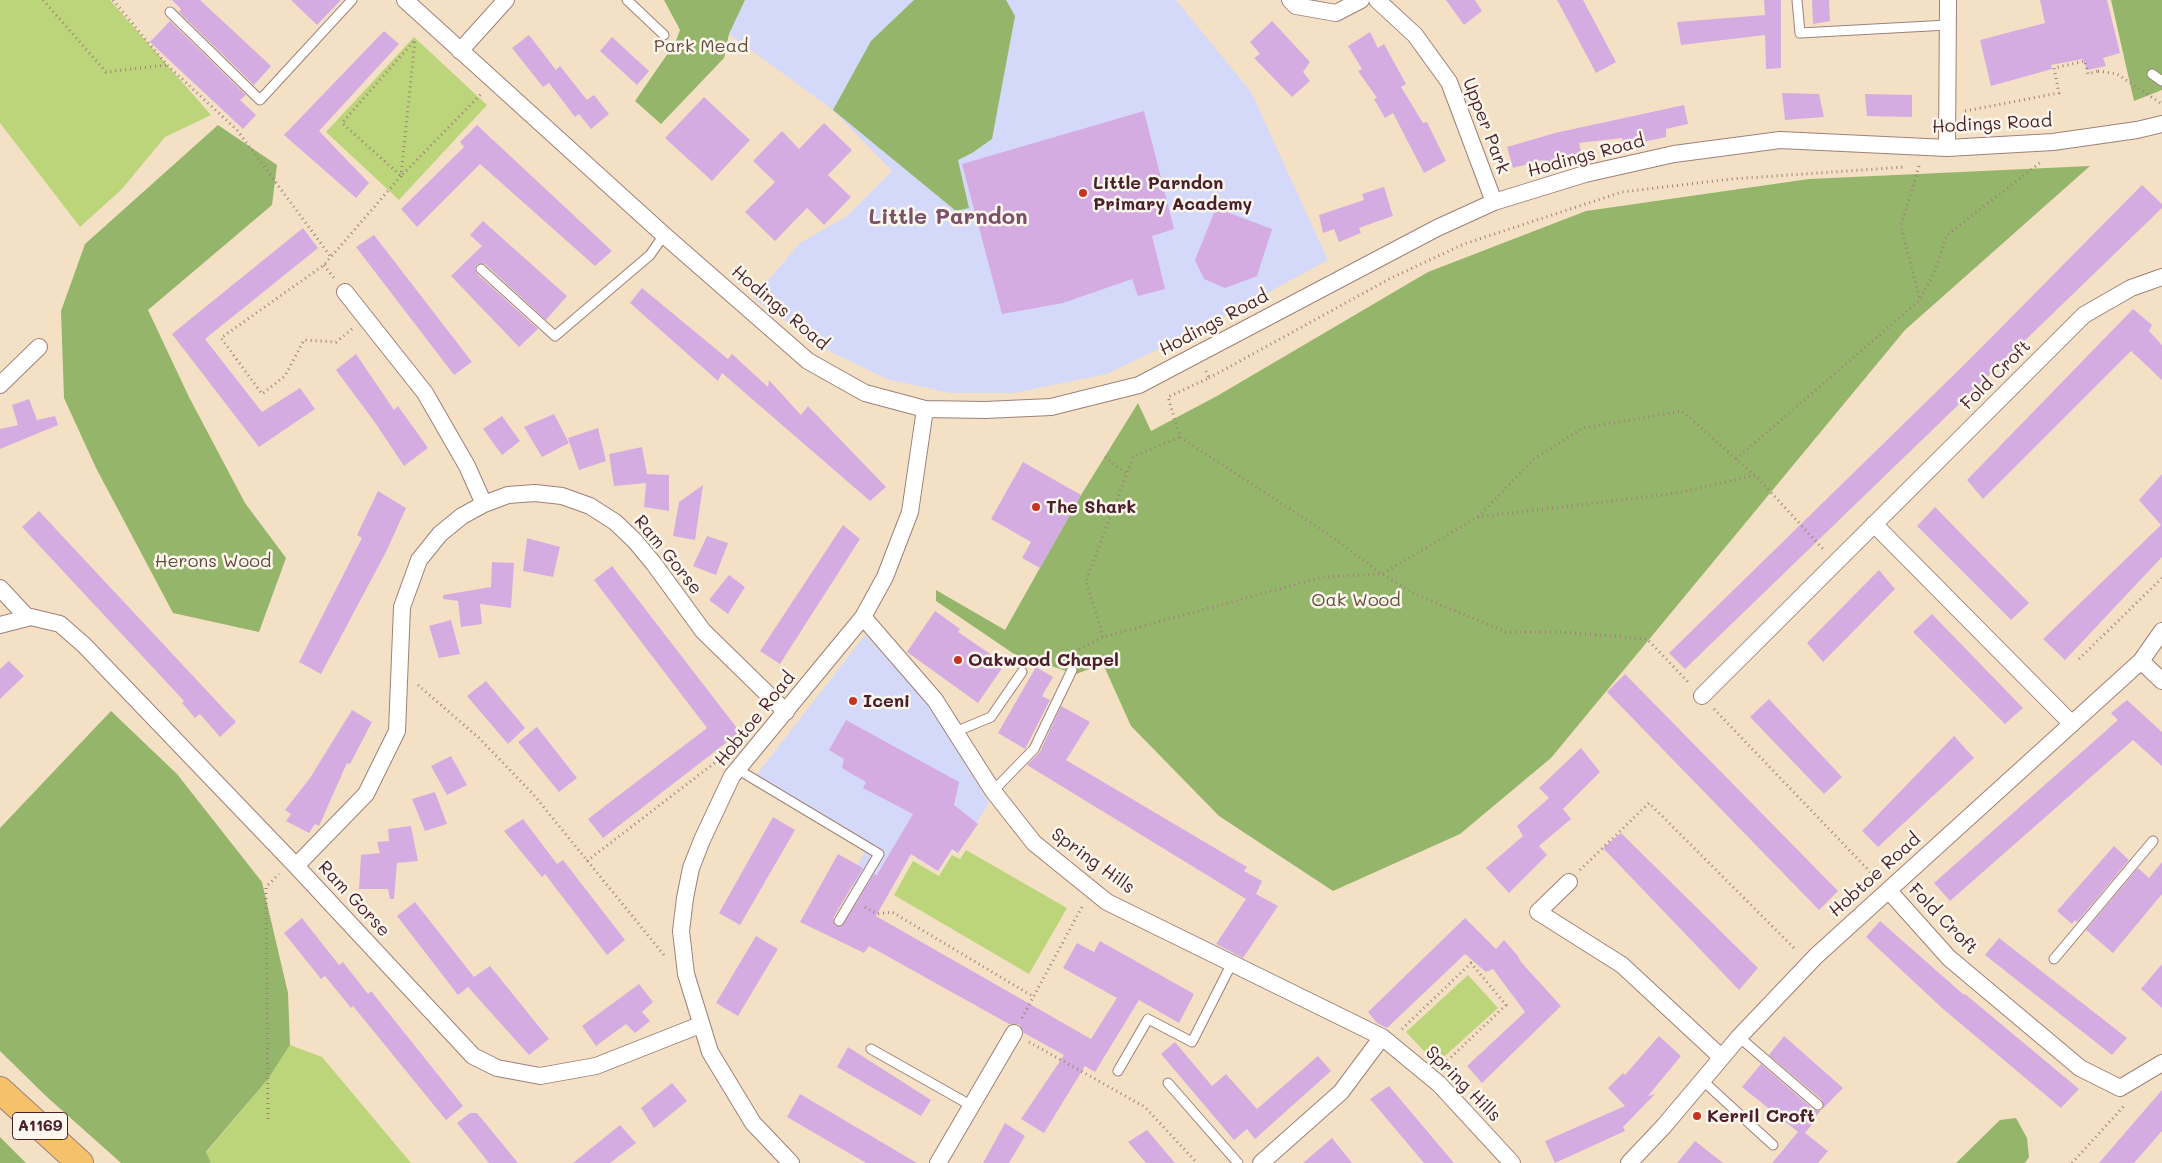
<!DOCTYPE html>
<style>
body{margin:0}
canvas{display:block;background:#f4e1c5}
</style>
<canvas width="2162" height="1163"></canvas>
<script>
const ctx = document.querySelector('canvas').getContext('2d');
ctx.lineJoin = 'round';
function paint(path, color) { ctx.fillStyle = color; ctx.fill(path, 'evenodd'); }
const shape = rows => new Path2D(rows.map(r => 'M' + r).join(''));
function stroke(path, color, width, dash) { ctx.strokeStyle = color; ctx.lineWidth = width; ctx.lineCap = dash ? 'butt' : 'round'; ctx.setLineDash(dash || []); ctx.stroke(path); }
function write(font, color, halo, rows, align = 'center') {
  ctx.font = font + ' Mali,sans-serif'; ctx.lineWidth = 5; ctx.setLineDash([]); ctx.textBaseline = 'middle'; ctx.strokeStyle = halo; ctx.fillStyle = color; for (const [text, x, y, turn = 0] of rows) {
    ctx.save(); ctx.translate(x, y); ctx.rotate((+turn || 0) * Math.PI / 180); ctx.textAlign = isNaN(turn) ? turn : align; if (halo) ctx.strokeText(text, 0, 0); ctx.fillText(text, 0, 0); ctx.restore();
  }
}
paint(shape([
 [745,0,1176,0,1251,92,1328,260,1208,325,1107,374,1014,393,950,393,887,379,823,348,753,298,800,243,847,216,892,171,833,110,729,34],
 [865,635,927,701,989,803,958,853,952,850,938,871,911,854,883,904,847,882,867,849,755,777]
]), '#d4d8f9');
paint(shape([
 [0,0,110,0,211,115,165,137,122,189,80,227,0,123],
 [414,37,487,105,399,200,326,132],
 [966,850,1067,908,1029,974,894,895,913,861,939,876,952,855,960,859],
 [1468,975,1498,1008,1436,1064,1406,1032],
 [290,1045,322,1057,411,1163,211,1163,206,1153,268,1079]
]), '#bcd57a');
paint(shape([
 [664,0,745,0,729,34,724,58,661,124,635,101,675,43,680,30],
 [914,0,1006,0,1015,16,992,139,972,153,958,160,969,208,956,211,833,110,871,41],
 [2111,0,2162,0,2162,90,2134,101],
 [218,125,277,165,272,205,148,310,189,397,245,503,286,558,259,632,173,613,96,468,64,398,61,311,85,244],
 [2090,166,1905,330,1551,758,1460,834,1333,891,1219,816,1131,726,1103,664,1076,674,1014,654,936,601,936,590,1005,630,1081,495,1138,403,1151,431,1217,396,1428,272,1586,211,1809,179],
 [111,711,177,774,262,882,288,993,290,1045,268,1079,206,1152,211,1163,121,1163,47,1097,0,1051,0,828],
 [2016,1118,2027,1138,2029,1157,2025,1163,1956,1163,2000,1120],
 [0,1137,26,1163,0,1163]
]), '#95b66a');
paint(shape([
 [172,0,200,0,271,66,254,85,179,12,181,9],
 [291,0,341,0,317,25],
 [1446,0,1475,0,1482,11,1464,25],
 [1557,0,1583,0,1616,62,1596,73],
 [1764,0,1781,0,1781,68,1766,69,1765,35,1681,45,1677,22,1765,15],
 [1812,0,1829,0,1830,21,1813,24],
 [2040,0,2107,0,2120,53,2103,58,2106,66,2087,70,2083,59,2051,65,2052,69,1991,86,1980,40,2045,23],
 [170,21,246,95,240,100,256,115,243,129,150,42],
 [1272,21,1310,62,1303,72,1310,81,1292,97,1254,58,1260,54,1250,42],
 [384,31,399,44,319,131,369,183,356,198,284,135],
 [1370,32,1378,48,1384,44,1406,84,1401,87,1423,123,1427,122,1446,161,1424,173,1393,113,1385,118,1374,99,1377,98,1358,71,1362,69,1348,46],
 [529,35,556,70,560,66,587,100,594,95,609,114,591,129,579,114,575,117,549,83,543,87,512,48],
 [612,37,649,71,637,85,600,51],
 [1782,93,1819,94,1824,117,1785,120],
 [1865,94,1912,95,1912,117,1867,116],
 [704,97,750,140,712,181,665,138],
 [1684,105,1688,124,1666,129,1666,137,1624,146,1622,138,1579,143,1581,152,1544,167,1543,160,1513,168,1507,147,1555,133],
 [1144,111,1174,229,1152,236,1165,289,1138,296,1132,279,1063,303,1002,314,962,164],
 [824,123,852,150,828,175,851,197,824,225,807,208,775,241,745,212,775,182,753,161,782,131,799,149],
 [477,125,612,251,595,266,480,164,417,227,401,209,464,147,460,142],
 [2142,185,2162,204,2162,208,1685,669,1669,653,1971,358],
 [1384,187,1393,216,1359,228,1361,233,1339,242,1334,229,1323,233,1319,215,1364,200,1362,194],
 [1216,208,1272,229,1257,276,1225,288,1204,279,1195,260],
 [483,221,567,296,546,320,485,264,477,264,475,268,477,274,538,329,519,347,451,276,482,246,470,235],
 [303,228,318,248,205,339,262,412,300,388,315,409,259,447,172,334],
 [374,235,472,362,454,375,356,247],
 [642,288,728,359,732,354,768,387,769,380,801,415,808,406,886,487,870,501,722,373,718,381,630,303],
 [2133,309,2152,325,2149,331,2162,345,2162,380,2131,351,1983,499,1967,480],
 [356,354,394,410,398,406,428,448,404,466,376,424,336,370],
 [29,399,37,420,55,416,58,425,0,449,0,429,18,425,12,405],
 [554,414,569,443,542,457,524,427],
 [502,416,520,441,502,455,483,429],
 [598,428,606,461,579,470,568,438],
 [642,447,647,474,669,475,669,511,644,507,646,483,614,486,609,454],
 [1023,462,1081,495,1040,568,1022,558,1031,542,991,519],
 [2162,474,2162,557,2065,660,2043,639,2161,525,2139,500],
 [703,485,695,540,673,536,679,502],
 [378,491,406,508,386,552,321,674,299,662,362,538,357,535],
 [1935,507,2029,603,2011,620,1917,526],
 [39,511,236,722,220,737,200,714,195,718,182,703,184,701,22,527],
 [843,525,860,539,780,664,760,651],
 [707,536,728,543,716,575,693,566],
 [527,538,560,547,553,577,523,571],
 [492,562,514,563,511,608,480,604,482,624,461,627,458,601,443,599,443,595,491,587],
 [612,566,740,732,603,838,588,819,707,728,594,580],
 [1879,570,1895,589,1823,662,1807,643],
 [729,575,745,587,728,614,709,600],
 [935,611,960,629,958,632,1005,664,978,703,907,652],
 [1932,614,2023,708,2005,724,1913,632],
 [451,620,460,654,439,658,429,626],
 [9,661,24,676,0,699,0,669],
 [1036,667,1053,677,1042,696,1050,700,1025,749,998,733],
 [1625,674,1838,891,1819,910,1607,692],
 [486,681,525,728,508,744,467,696],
 [1769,699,1842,777,1824,794,1750,717],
 [2127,700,2162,732,2162,766,2133,740,1950,901,1934,883,2118,720,2111,713],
 [1061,706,1090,722,1066,760,1247,867,1244,871,1262,881,1256,894,1278,906,1243,958,1216,944,1246,899,1027,765,1040,752],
 [352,710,372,722,350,764,347,763,319,826,315,824,309,833,286,821,291,814,285,810,310,778],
 [846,720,959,782,954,805,978,824,958,853,952,849,938,871,911,854,876,916,1091,1039,1117,998,1063,968,1077,943,1094,952,1100,941,1194,994,1179,1023,1139,1000,1095,1072,1085,1066,1044,1133,1021,1119,1064,1055,1024,1033,1019,1024,1009,1024,869,946,864,953,800,922,838,854,863,868,833,918,835,926,842,926,874,874,877,875,913,814,863,788,866,782,842,768,844,759,829,750],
 [537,727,577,778,559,792,518,742],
 [1954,736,1974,758,1878,847,1862,831],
 [1581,748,1600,772,1563,809,1571,819,1539,846,1547,855,1509,893,1486,868,1523,836,1517,826,1549,798,1539,788],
 [451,756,467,785,447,795,431,766],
 [435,792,447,824,425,831,412,799],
 [773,817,795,830,740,925,719,913],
 [523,819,557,864,563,860,625,940,607,955,545,874,542,877,504,831],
 [411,826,418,861,397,863,394,899,390,899,388,889,359,889,361,855,380,853,377,842,389,841,388,829],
 [1621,833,1758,968,1739,990,1603,848],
 [2114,846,2129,860,2077,922,2075,920,2072,924,2057,911],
 [2162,862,2162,894,2113,953,2086,930,2138,868,2149,878],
 [415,902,474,977,490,966,549,1039,529,1055,468,987,458,995,397,916],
 [302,918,339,965,343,962,368,994,371,991,463,1106,446,1120,353,1006,351,1008,325,976,321,979,284,933],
 [1465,918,1496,949,1504,940,1518,956,1521,962,1561,1006,1482,1083,1467,1066,1525,1012,1493,969,1486,972,1465,954,1387,1028,1377,1023,1368,1012],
 [1880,921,1964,995,1965,994,2079,1089,2061,1108,1942,1008,1866,937],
 [756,936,778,949,738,1016,716,1003],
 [1999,938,2127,1038,2112,1055,1985,955],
 [2162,964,2162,1008,2141,989],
 [639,984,653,1002,642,1012,650,1021,635,1033,626,1024,596,1046,582,1026],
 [1659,1036,1681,1056,1648,1096,1655,1094,1623,1127,1625,1131,1555,1163,1545,1141,1625,1106,1608,1088,1623,1073,1625,1075],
 [1784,1036,1843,1088,1812,1120,1814,1122,1805,1133,1828,1151,1818,1163,1772,1163,1798,1132,1742,1087,1761,1064,1814,1110,1820,1111,1823,1109,1822,1100,1769,1055],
 [1175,1042,1212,1086,1226,1074,1257,1109,1318,1056,1331,1071,1255,1139,1247,1129,1234,1140,1161,1054],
 [848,1047,931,1100,921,1116,837,1067],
 [672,1083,687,1101,654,1128,641,1108],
 [1389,1086,1454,1163,1424,1163,1370,1099],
 [2162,1090,2162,1131,2134,1163,2099,1163],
 [800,1094,917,1163,866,1163,787,1117],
 [470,1113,477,1113,518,1163,489,1163,457,1123],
 [1005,1123,1025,1136,1009,1163,983,1163],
 [620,1125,636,1143,610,1163,573,1163],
 [1147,1130,1175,1163,1146,1163,1128,1142],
 [1332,1138,1352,1163,1303,1163],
 [1695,1141,1723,1163,1677,1163]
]), '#d5ace1');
const lane = shape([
 [627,0,664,35],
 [1797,0,1800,33,1948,25],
 [170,12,260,100,352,0],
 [2152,74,2162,81],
 [481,269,555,336,650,255,664,235],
 [955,732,991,717,1022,672],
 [737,769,879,854,839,921],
 [993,791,1034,749,1072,670],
 [2054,959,2153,841],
 [1739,1037,1818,1105],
 [871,1049,972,1106],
 [1118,1071,1148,1019,1192,1042,1232,963],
 [1702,1080,1773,1145],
 [1168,1083,1238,1163]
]);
const street = shape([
 [405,0,664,235,808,361,865,393,925,409,985,410,1051,407,1139,385,1437,228,1494,202,1585,174,1674,154,1780,140,1947,148,2053,142,2137,130,2162,124],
 [1290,0,1296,6,1336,13,1361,0],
 [1377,0,1415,35,1449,82,1494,202],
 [460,51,506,0],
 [1947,148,1948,0],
 [345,292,425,393,467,466,484,504],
 [0,385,39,347],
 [1874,524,2072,724],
 [0,588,28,618],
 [863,617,935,700,993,791,1034,843,1107,902,1382,1037,1439,1084,1512,1163],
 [0,625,31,617,60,624,84,645,296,866,473,1056,497,1068,540,1076,596,1066,700,1025],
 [2141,661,2162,681],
 [1702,696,2084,315,2131,288,2162,277],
 [296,866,366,794,397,731,402,607,419,560,440,534,462,516,484,504,508,495,535,493,562,496,590,506,615,522,635,541,654,564,703,631,786,712],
 [1569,882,1538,912,1622,965,1721,1057],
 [1889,891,1949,958,2080,1068,2120,1088,2162,1063],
 [791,1163,753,1123,710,1052,686,974,681,931,685,898,691,868,702,840,732,776,863,617,885,577,910,512,925,409],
 [938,1163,1014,1033],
 [1261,1163,1341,1092,1382,1037],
 [1629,1163,1664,1126,1739,1037,1816,956,2141,661,2162,631]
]);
const primary = shape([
 [0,1090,80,1163]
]);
stroke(lane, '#9f8078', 11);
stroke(street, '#9f8078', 18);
stroke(primary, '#9f8078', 28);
stroke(shape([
 [43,0,106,72,167,65],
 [113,0,167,65,237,130,331,257],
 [2098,71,2117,74,2162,104],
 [1965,111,2059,93,2054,68,2085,61,2088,74,2098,71,2097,68],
 [1919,166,1901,226,1920,300],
 [324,265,334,278],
 [352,329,336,342,304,340,285,376,262,394,221,338,324,265,401,176,415,40,342,123,401,176,481,94],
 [1206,371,1209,378,1168,397,1180,437,1325,532,1382,574,1415,594,1506,632,1563,632,1647,639,1689,683],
 [1209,378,1391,278,1464,244,1622,192,1731,179,1905,167],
 [1105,457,1127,474],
 [1736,459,1920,300,1935,270,1947,235,2041,162],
 [1478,517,1534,459,1583,428,1682,411,1754,475],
 [1103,637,1086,581,1133,457,1180,437],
 [1073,656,1074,652,1103,637,1323,577,1382,574,1478,517,1677,493,1755,475,1823,549],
 [2079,659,2162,578],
 [418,685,479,738,533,794,664,955],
 [1714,709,1876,878],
 [587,861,717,761,719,764],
 [1580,870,1649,803,1796,950],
 [865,907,877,914,892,912,1034,997],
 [1022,1018,1083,905],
 [1402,1029,1471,963,1506,1005,1444,1064],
 [1029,1042,1145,1107,1197,1163],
 [268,1119,266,887,279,874],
 [2072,1163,2124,1106]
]), '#9f8078', 3, [1, 4]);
stroke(lane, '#fff', 9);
stroke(street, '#fff', 16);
stroke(primary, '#f5c16b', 26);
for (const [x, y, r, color] of [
 [1083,193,5,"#c8321e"],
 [1036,507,5,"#c8321e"],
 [958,660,5,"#c8321e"],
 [853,701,5,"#c8321e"],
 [1697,1116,5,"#c8321e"]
]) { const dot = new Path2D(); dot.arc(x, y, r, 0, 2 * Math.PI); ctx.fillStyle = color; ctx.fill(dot); stroke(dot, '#fbf7ec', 2); }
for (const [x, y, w] of [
 [40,1126,55]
]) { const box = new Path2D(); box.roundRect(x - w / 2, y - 13.5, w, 27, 4); ctx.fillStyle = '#fbf7ec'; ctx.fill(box); stroke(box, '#4a1f2b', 1); }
write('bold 16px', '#4a1f2b', null, [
 ["A1169",40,1126]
]);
write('18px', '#664c3f', '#fbf7ec', [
 ["Park Mead",701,46],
 ["Herons Wood",213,561],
 ["Oak Wood",1356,600]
]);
write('18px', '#4a1f2b', '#fbf7ec', [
 ["Hodings Road",1992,124,-3],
 ["Upper Park",1486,126,69],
 ["Hodings Road",1586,156,-15],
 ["Hodings Road",780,308,40],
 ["Hodings Road",1214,323,-28],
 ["Fold Croft",1996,375,-45],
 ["Ram Gorse",668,555,51],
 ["Hobtoe Road",755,719,-51],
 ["Spring Hills",1093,861,36],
 ["Hobtoe Road",1875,875,-42],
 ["Ram Gorse",354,899,47],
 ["Fold Croft",1943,919,46],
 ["Spring Hills",1463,1084,45]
]);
write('bold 18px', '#4a1f2b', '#fbf7ec', [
 ["Little Parndon",1093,183],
 ["Primary Academy",1093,204],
 ["The Shark",1046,507],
 ["Oakwood Chapel",968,660],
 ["Iceni",863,701],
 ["Kerril Croft",1707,1116]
], 'left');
write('bold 22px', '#7b506b', '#fbf7ec', [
 ["Little Parndon",948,217]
]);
</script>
